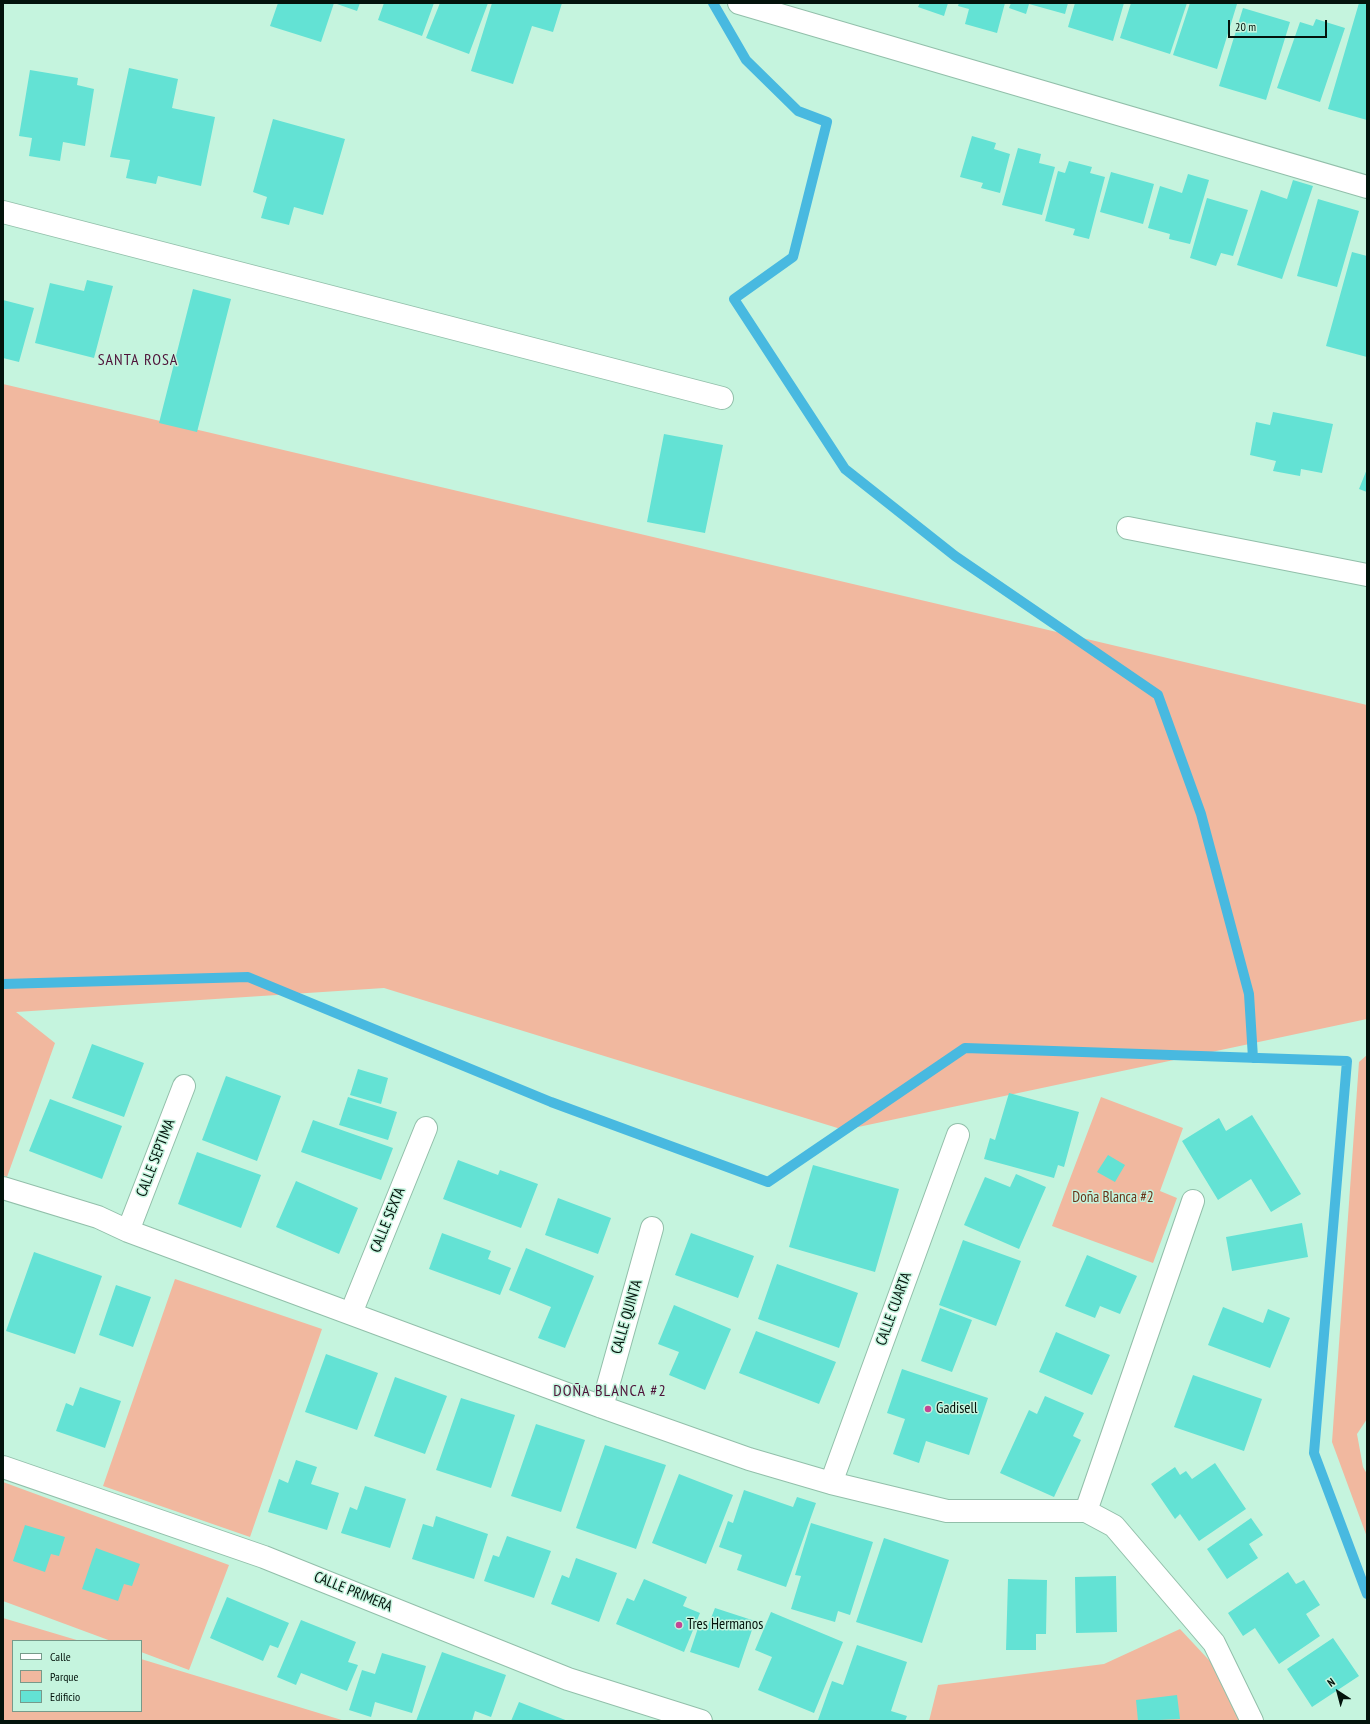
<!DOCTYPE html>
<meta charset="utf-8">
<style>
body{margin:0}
#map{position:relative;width:1370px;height:1724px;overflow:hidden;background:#c5f4de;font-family:"PT Sans Narrow",sans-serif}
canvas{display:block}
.frame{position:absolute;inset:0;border:4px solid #03130c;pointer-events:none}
.legend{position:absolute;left:12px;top:1640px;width:130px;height:72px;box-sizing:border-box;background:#c5f4de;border:1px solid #779a8a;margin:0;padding:5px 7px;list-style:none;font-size:12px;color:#03130c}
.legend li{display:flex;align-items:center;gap:8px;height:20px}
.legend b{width:20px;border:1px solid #779a8a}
.north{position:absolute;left:1318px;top:1672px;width:40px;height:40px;-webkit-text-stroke:3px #c5f4de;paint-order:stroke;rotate:324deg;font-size:11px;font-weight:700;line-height:16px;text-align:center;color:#03130c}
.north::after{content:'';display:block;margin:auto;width:14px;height:18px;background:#03130c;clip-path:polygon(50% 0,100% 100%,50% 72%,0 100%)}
.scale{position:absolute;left:1228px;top:20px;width:99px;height:18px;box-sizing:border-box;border:2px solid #03130c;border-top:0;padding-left:5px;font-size:12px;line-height:14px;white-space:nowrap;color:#03130c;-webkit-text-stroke:3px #c5f4de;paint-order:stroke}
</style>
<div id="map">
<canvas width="1370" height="1724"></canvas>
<div class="frame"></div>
<ul class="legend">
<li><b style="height:5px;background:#fff"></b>Calle</li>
<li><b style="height:11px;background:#f1b89f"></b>Parque</li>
<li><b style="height:11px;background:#63e2d4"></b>Edificio</li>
</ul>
<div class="north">N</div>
<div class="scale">20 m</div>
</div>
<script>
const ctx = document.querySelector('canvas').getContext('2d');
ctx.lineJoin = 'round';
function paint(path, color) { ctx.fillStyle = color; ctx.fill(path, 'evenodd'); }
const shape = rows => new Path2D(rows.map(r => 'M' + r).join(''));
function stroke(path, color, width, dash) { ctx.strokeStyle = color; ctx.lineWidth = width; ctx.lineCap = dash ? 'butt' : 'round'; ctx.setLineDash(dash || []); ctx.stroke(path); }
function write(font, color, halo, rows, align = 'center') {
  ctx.font = font + ' "PT Sans Narrow",sans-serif'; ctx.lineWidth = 3; ctx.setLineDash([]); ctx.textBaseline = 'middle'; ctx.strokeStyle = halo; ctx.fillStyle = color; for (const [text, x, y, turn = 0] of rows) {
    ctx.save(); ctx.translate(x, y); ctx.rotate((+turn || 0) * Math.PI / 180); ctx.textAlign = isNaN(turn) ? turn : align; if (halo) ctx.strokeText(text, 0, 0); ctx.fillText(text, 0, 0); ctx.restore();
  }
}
paint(shape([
 [3,384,1367,705,1367,1019,844,1130,384,988,16,1012,55,1043,7,1177,3,1175],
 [1367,1055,1367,1419,1357,1434,1363,1467,1367,1474,1367,1537,1332,1442,1359,1062],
 [1101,1097,1183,1128,1160,1191,1177,1198,1153,1263,1052,1226],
 [175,1279,322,1329,250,1537,103,1486],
 [3,1482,229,1565,189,1670,141,1652,141,1641,111,1641,3,1601],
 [3,1618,80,1641,13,1641,13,1711,141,1711,141,1659,345,1721,3,1721],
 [1180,1629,1222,1674,1241,1721,929,1721,938,1685,1104,1664]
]), '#f1b89f');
stroke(shape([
 [713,3,746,60,798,111,827,122,793,257,734,299,845,469,955,556,1158,695,1201,814,1249,994,1253,1058],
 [3,984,248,977,551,1102,768,1182,965,1048,1347,1061,1314,1453,1367,1594]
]), '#48b9e0', 10);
paint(shape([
 [278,3,334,3,321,42,270,26],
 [337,3,360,3,357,11,337,4],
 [384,3,434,3,422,36,378,20],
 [440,3,488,3,469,54,426,38],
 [492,3,562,3,553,32,532,26,513,84,471,71],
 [920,3,948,3,944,16,918,7],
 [959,3,1005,3,997,33,965,24,969,9,958,6],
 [1011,3,1068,3,1065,14,1029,4,1026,14,1009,8],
 [1075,3,1124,3,1113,41,1068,27],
 [1131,3,1187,3,1170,54,1120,38],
 [1190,3,1237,4,1217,69,1173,55],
 [1359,3,1367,3,1367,120,1328,109],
 [1243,8,1290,22,1266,100,1219,86],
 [1316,19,1345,28,1320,102,1277,88,1300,22,1313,26],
 [129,68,178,79,172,108,215,117,201,186,158,176,156,184,126,178,130,160,110,157],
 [30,70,78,78,77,85,94,89,85,146,63,142,60,161,29,156,32,138,19,136],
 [273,119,345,139,323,215,294,207,289,225,261,218,267,197,253,192],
 [972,136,996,143,994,149,1010,154,1000,193,981,188,983,183,960,177],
 [1018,148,1041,154,1039,163,1055,167,1042,215,1002,205],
 [1069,161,1092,167,1090,173,1105,177,1089,239,1073,235,1075,229,1045,221,1058,171,1065,173],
 [1111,172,1154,184,1143,224,1100,212],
 [1188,174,1209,180,1190,244,1169,239,1170,234,1148,228,1160,186,1182,193],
 [1293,180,1313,186,1282,279,1237,265,1261,190,1287,199],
 [1207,198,1248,210,1233,256,1221,253,1216,266,1190,258],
 [1318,199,1359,211,1337,287,1297,276],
 [1352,252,1367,256,1367,357,1326,346],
 [87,280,113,286,94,358,35,343,50,283,84,291],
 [193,289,231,299,197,432,159,423],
 [3,300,34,308,19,362,3,358],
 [1273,412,1333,424,1322,473,1301,469,1300,476,1273,471,1276,461,1250,455,1256,422,1270,425],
 [664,434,723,445,705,533,647,522],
 [1367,469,1367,492,1359,489],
 [92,1044,144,1063,124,1117,72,1098],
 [358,1069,388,1078,381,1104,350,1095],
 [226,1076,281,1096,257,1161,202,1140],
 [1009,1093,1079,1112,1064,1167,1058,1165,1054,1178,984,1159,990,1138,995,1140],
 [348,1097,397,1112,388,1140,339,1125],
 [50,1099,122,1126,102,1179,29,1151],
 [1252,1115,1301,1194,1271,1212,1251,1179,1218,1200,1182,1141,1219,1118,1226,1131],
 [313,1120,393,1148,381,1180,301,1152],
 [197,1152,261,1175,241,1228,178,1204],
 [1108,1155,1125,1165,1115,1182,1097,1172],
 [458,1160,498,1175,500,1170,538,1184,521,1228,443,1199],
 [813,1165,899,1189,875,1272,789,1247],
 [1016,1174,1046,1187,1019,1249,964,1225,985,1177,1010,1187],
 [296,1181,358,1208,339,1254,276,1227],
 [558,1198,611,1218,598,1254,545,1235],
 [1302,1223,1308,1257,1232,1271,1226,1237],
 [442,1233,491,1251,488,1259,511,1268,500,1295,429,1269],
 [691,1233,754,1256,738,1298,675,1275],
 [963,1240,1021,1261,996,1326,939,1305],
 [526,1248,594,1276,565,1348,538,1338,551,1307,509,1290],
 [34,1252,102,1276,75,1354,6,1331],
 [1087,1255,1137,1276,1120,1314,1100,1306,1095,1318,1065,1306],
 [777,1264,858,1293,839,1348,758,1319],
 [116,1285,151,1297,133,1347,99,1335],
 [674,1305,731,1329,705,1390,669,1375,679,1352,658,1344],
 [1223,1307,1263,1323,1268,1309,1290,1318,1270,1368,1208,1345],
 [940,1308,972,1320,952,1372,921,1361],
 [756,1331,836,1362,819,1404,739,1373],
 [1056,1332,1110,1355,1092,1395,1039,1372],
 [326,1354,378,1373,357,1430,305,1412],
 [902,1369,988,1398,969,1455,926,1441,919,1463,893,1454,905,1419,887,1413],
 [1193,1375,1262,1399,1244,1451,1174,1427],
 [395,1377,447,1396,425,1454,374,1436],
 [80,1387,121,1401,105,1448,56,1431,66,1403,73,1406],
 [1045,1396,1084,1413,1073,1436,1081,1440,1054,1497,1000,1473,1029,1410,1037,1414],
 [461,1398,515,1415,491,1488,436,1470],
 [536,1424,585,1440,561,1512,511,1496],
 [605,1445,666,1465,636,1549,576,1528],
 [296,1460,317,1467,311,1484,339,1493,327,1530,268,1512,279,1479,288,1483],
 [1215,1463,1246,1509,1199,1541,1180,1514,1175,1519,1151,1484,1175,1467,1180,1475,1186,1471,1192,1479],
 [679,1474,733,1495,706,1564,652,1543],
 [365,1486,406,1499,390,1548,341,1533,350,1507,357,1510],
 [744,1490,793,1507,797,1497,816,1503,786,1587,737,1570,742,1555,719,1547,728,1521,733,1523],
 [436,1516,488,1534,474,1579,412,1559,423,1524,433,1527],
 [1251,1518,1263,1535,1249,1544,1258,1558,1227,1579,1207,1549],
 [811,1523,873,1542,850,1615,838,1611,835,1622,791,1609,801,1576,795,1575],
 [25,1525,65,1537,59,1556,51,1554,45,1572,13,1561],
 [507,1536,551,1551,534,1598,484,1581,493,1555,499,1557],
 [884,1538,949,1560,922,1643,856,1622],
 [96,1548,140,1564,132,1586,124,1584,118,1601,82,1589],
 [576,1558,617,1573,599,1622,551,1604,562,1575,569,1578],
 [1288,1572,1296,1584,1304,1580,1320,1605,1306,1614,1320,1636,1279,1664,1255,1628,1243,1636,1228,1613],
 [1116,1576,1117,1632,1076,1633,1075,1577],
 [644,1579,687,1597,683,1606,700,1613,684,1652,616,1624,627,1598,634,1601],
 [1008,1579,1047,1580,1046,1634,1036,1634,1036,1650,1006,1650],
 [227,1597,289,1623,278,1648,270,1645,263,1661,210,1638],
 [715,1608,755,1621,739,1668,690,1652,699,1625,707,1628],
 [771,1612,843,1642,814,1713,758,1690,772,1657,755,1650],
 [301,1620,356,1642,348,1662,358,1665,347,1691,301,1673,296,1685,277,1677],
 [1333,1638,1359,1676,1312,1707,1287,1669],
 [857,1645,907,1662,891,1711,907,1716,905,1721,818,1720,832,1681,843,1685],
 [442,1652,506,1675,491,1717,475,1711,472,1721,416,1721],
 [382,1653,426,1666,412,1713,375,1702,371,1717,349,1710,362,1670,375,1674],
 [1177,1695,1180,1719,1138,1721,1136,1700],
 [519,1702,568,1721,511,1721]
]), '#63e2d4');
const street = shape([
 [739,3,1367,187],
 [3,212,722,398],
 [1128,528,1367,575],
 [3,1188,98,1217,128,1231,602,1407,749,1459,831,1483,947,1511,1086,1511,1114,1526,1214,1643,1252,1721],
 [128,1231,184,1086],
 [351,1313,426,1128],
 [602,1407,652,1228],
 [3,1467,264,1557,568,1679,701,1721],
 [831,1483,958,1135],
 [1086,1511,1193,1201]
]);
stroke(street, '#92bfaa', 24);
stroke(street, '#fff', 22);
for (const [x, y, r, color] of [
 [928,1409,4,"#c34695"],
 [679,1625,4,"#c34695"]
]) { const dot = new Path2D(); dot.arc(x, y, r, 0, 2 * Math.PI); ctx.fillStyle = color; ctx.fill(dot); stroke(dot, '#c5f4de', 1.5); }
write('15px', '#03130c', '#c5f4de', [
 ["CALLE SEPTIMA",156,1158,-69],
 ["CALLE SEXTA",388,1220,-68],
 ["CALLE CUARTA",894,1309,-70],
 ["CALLE QUINTA",627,1317,-74],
 ["CALLE PRIMERA",353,1592,22]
]);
write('15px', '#6a3419', '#c5f4de', [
 ["Doña Blanca #2",1113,1198]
]);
write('15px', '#03130c', '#c5f4de', [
 ["Gadisell",936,1409],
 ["Tres Hermanos",687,1625]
], 'left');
ctx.letterSpacing = '1px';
write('16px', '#4f143a', '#c5f4de', [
 ["SANTA ROSA",138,360],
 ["DOÑA BLANCA #2",610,1391]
]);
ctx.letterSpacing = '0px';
</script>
